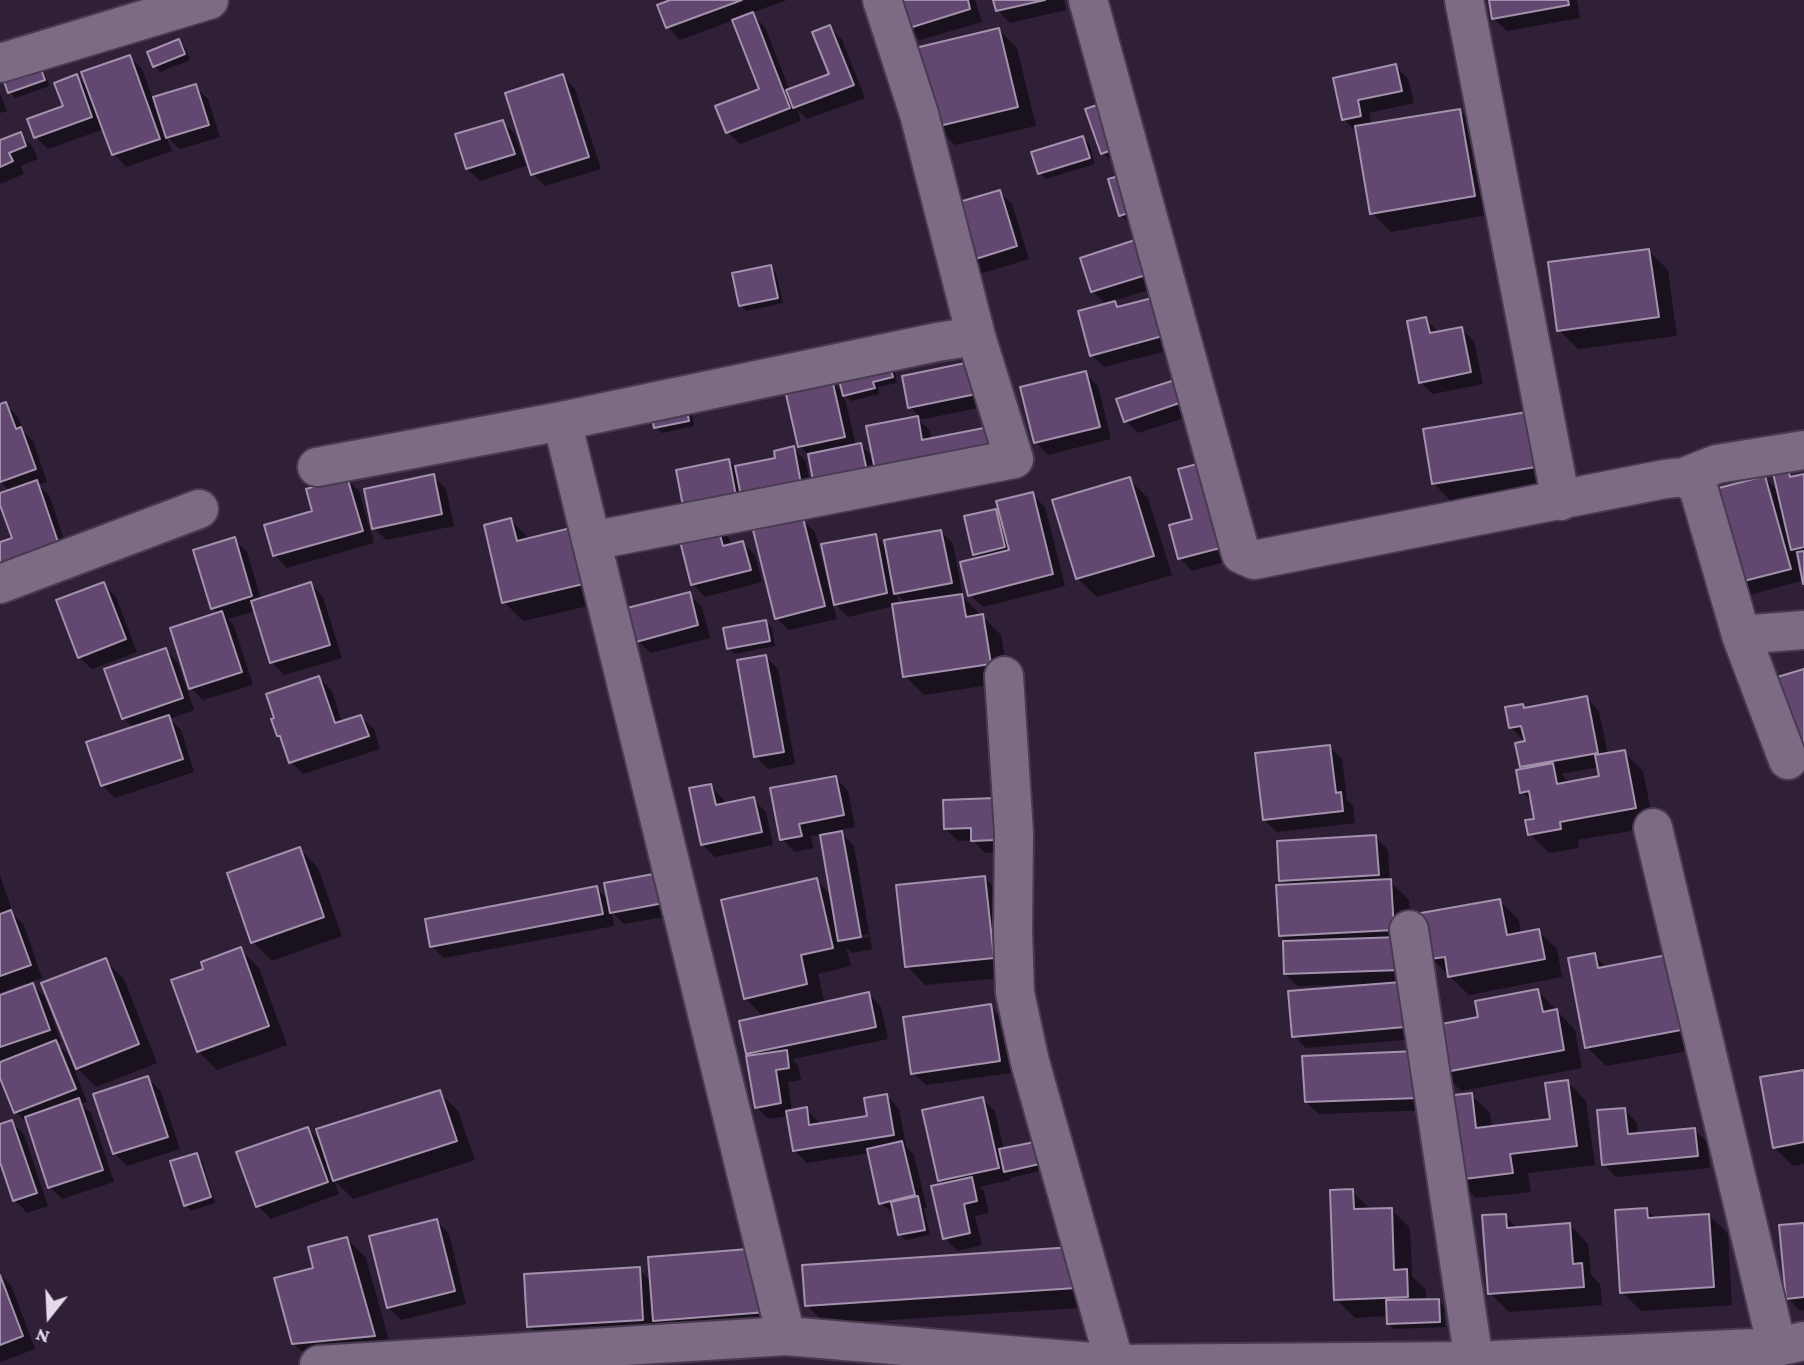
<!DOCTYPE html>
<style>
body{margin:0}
#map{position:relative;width:1804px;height:1365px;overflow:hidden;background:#2f2037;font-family:"Crimson Pro",serif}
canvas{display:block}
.north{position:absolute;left:14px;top:1281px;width:70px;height:70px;-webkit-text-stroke:5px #2f2037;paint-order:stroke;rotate:198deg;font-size:19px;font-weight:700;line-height:28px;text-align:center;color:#e4daea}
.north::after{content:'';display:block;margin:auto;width:24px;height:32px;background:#e4daea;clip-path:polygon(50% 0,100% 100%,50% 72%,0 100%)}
</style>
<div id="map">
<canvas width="1804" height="1365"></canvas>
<div class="north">N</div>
</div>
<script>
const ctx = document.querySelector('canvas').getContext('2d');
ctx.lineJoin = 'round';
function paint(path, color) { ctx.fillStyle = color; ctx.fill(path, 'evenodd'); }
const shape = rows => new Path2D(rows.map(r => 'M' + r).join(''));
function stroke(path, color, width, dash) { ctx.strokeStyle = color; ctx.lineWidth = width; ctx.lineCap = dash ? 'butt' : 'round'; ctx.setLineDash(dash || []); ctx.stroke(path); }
paint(shape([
 [675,0,787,0,751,13,765,27,790,91,831,75,830,27,842,40,865,98,807,119,797,109,801,121,740,144,727,132,761,90,734,20,680,40,668,27],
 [899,0,975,0,982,22,920,40,907,28],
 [995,0,1064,0,1066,10,1010,23,997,10],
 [1491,0,1577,0,1580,18,1507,31,1494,19],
 [998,29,1017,48,1036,126,955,145,936,126],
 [179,42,185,47,190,60,160,72,155,66],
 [129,57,142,69,153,99,195,86,208,99,220,137,180,149,166,136,172,151,126,167,114,154,104,129,48,149,36,137,65,107,76,76,90,90],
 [38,65,44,71,49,86,15,98,10,92],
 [1396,66,1408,79,1414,103,1369,113,1372,125,1460,111,1479,129,1493,214,1391,232,1372,213,1356,132,1344,119,1335,80],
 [563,76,575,89,601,169,545,186,533,174],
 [0,94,7,111,0,113],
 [1087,110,1127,152,1109,159,1103,153],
 [503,122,515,134,526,166,480,181,467,169],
 [20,134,33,147,38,159,21,166,24,174,0,184,0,142],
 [1083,138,1089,143,1095,164,1046,179,1040,173],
 [1110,180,1145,215,1127,221,1121,215],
 [999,192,1012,204,1029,259,980,274,968,261],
 [1147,238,1170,283,1114,301,1120,308,1182,347,1104,367,1091,355,1106,305,1093,291],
 [1649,251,1668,270,1677,336,1578,349,1559,330],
 [770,267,776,273,783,303,746,311,741,305],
 [1426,319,1439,333,1461,329,1474,341,1483,384,1433,394,1420,382],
 [975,363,993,405,919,420,930,430,931,440,880,488,811,457,800,447,831,381,844,394,889,366,895,372,897,383,878,387,879,394,851,401,844,395,856,446,861,445,874,458,868,427,920,417,910,407],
 [1085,373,1098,386,1111,439,1048,455,1036,442],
 [1183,379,1203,412,1138,433,1126,421],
 [5,404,18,417,24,432,33,441,47,482,38,485,49,495,71,560,0,557,0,544,14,539,0,500,0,495,10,492,0,481,0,406],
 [692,413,694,426,662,433,656,427],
 [1533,413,1560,485,1452,502,1433,483],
 [793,448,806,461,812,497,697,517,728,461,735,467,777,459],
 [1788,471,1794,478,1804,476,1804,580,1750,595,1737,582,1765,478,1780,493],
 [1794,550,1799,556,1803,574,1800,575],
 [433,476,446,489,454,526,386,540,374,528],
 [346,479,359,491,374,543,287,568,275,555],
 [1129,479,1148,498,1172,575,1097,597,1078,579,1055,502],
 [1032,494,1045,507,1065,586,983,607,970,595,980,559,975,554,996,510,1002,517],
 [511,520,530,540,610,601,523,621,504,602],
 [802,520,815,532,830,591,833,590,875,536,887,548,941,531,953,544,963,597,1001,635,1009,682,924,695,905,676,894,606,848,617,832,601,837,619,789,630,776,618],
 [897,594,906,604,899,605],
 [1194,520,1239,558,1192,571,1180,558],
 [716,526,729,538,731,546,743,543,755,555,762,582,705,597,693,584],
 [234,539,247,552,261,599,311,584,323,597,342,658,284,675,272,662,256,611,228,619,234,626,253,685,203,700,191,688,219,614,213,608],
 [103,584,116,597,137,652,92,669,79,657],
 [689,594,702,607,710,638,651,653,638,641],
 [766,622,772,628,775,646,734,654,729,648],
 [166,650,178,663,194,710,170,719,181,730,194,772,115,798,102,785,134,728,123,718],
 [766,657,778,669,795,764,768,769,756,757],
 [319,678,332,691,342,723,361,717,374,729,380,749,303,774,291,762,284,741,278,735],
 [1587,698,1599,711,1608,755,1624,752,1643,771,1654,827,1578,840,1579,848,1549,853,1530,834,1536,820,1533,802,1522,792,1525,770,1522,767,1526,743,1510,727,1523,706,1527,710],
 [1599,767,1601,778,1570,783,1561,774],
 [1329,747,1342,759,1347,800,1353,806,1355,823,1277,832,1264,820],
 [836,778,848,791,855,827,838,830,854,846,872,949,852,953,846,947,851,966,818,974,825,1004,869,994,881,1007,888,1039,793,1059,798,1065,801,1080,788,1082,792,1111,806,1109,819,1122,819,1126,869,1117,887,1096,899,1109,906,1146,914,1155,927,1208,924,1208,930,1235,906,1240,900,1235,895,1215,894,1215,881,1203,869,1153,807,1163,795,1151,789,1116,769,1119,756,1107,752,1057,748,1054,741,1022,764,1017,745,998,816,880,832,896,821,834,811,836,813,848,795,852,782,839],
 [869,934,869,937,847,941,847,938],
 [711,786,723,799,725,805,753,799,766,812,773,845,715,857,702,844],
 [995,800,1008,852,985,853,973,840,958,841,945,828],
 [1376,837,1388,850,1390,881,1409,900,1417,1039,1306,1048,1294,1036,1363,987,1363,984,1298,986,1285,974,1288,943,1281,936,1288,886,1281,880],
 [300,849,318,868,342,936,272,961,253,942],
 [669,873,687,913,624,924,612,912,614,926,444,958,431,946,597,888,609,900],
 [0,875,13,913,12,913,24,925,42,978,30,982,45,997,61,1042,57,1044,74,1060,105,960,124,979,157,1063,96,1087,72,1063,87,1102,81,1104,91,1113,114,1182,62,1199,50,1187,28,1124,16,1112,0,1073,0,996,28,987,26,983,0,993],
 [985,878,1004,897,1012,977,925,985,907,966],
 [1500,901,1519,920,1521,934,1538,931,1557,949,1562,977,1469,995,1431,958],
 [240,949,259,968,287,1045,217,1070,198,1051,206,970],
 [1594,955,1607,968,1666,957,1699,1049,1606,1066,1587,1047],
 [1538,991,1575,1030,1582,1068,1461,1091,1442,1072,1480,1019],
 [990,1006,1003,1019,1011,1073,926,1085,913,1073],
 [1429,1065,1431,1110,1319,1114,1306,1102],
 [1804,1071,1804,1164,1793,1166,1774,1147],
 [148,1078,160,1090,180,1149,127,1166,114,1153],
 [1568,1082,1586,1101,1595,1165,1528,1173,1531,1192,1476,1198,1457,1180,1471,1095,1490,1113,1492,1128,1552,1120],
 [439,1092,458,1111,475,1160,353,1199,334,1180,339,1194,271,1219,258,1206,238,1153,308,1129,323,1144],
 [982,1099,995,1111,1004,1150,1039,1142,1049,1169,1010,1178,1010,1180,979,1187,984,1191,989,1213,975,1216,982,1245,957,1251,945,1238,945,1185,940,1180],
 [1625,1110,1637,1123,1638,1135,1695,1130,1707,1142,1710,1168,1616,1177,1604,1164],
 [11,1122,24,1134,48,1206,27,1213,15,1200,0,1156,0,1126],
 [196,1155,202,1161,215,1203,191,1211,186,1205],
 [1352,1191,1371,1210,1391,1209,1410,1228,1412,1276,1426,1290,1426,1301,1438,1300,1444,1306,1445,1327,1394,1329,1388,1323,1388,1316,1355,1318,1336,1299],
 [1647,1210,1656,1219,1709,1215,1728,1234,1732,1305,1641,1311,1622,1292],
 [1505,1216,1518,1229,1570,1225,1588,1244,1591,1275,1600,1284,1602,1305,1509,1312,1490,1293],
 [437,1221,449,1234,466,1304,401,1320,388,1307],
 [1804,1225,1804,1310,1800,1311,1788,1298],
 [347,1239,366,1258,393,1355,312,1362,293,1343,315,1269],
 [760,1249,785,1330,548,1345,529,1326,639,1269,651,1281],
 [1072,1249,1094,1307,825,1324,807,1305],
 [0,1275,11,1285,35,1349,0,1362]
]), '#0007');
const building = shape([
 [670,0,742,0,666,28,657,5,670,0],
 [897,0,968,0,970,9,906,29,897,0],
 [993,0,1045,0,996,11,993,0],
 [1489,0,1568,0,1569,5,1492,19,1489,0],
 [753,12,790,108,726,133,715,106,759,89,732,20,753,12],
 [830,25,854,85,793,108,786,90,829,74,812,32,830,25],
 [999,28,1018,107,935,127,915,48,999,28],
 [179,39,185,54,153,67,147,52,179,39],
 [130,55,160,139,112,155,81,72,130,55],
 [39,63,45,80,8,93,2,76,39,63],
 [1396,64,1402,91,1358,100,1361,116,1342,120,1333,78,1396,64],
 [77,74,92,117,34,138,27,119,63,106,54,83,77,74],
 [563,74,589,157,531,175,505,93,563,74],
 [196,84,209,125,166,138,153,97,196,84],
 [1106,102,1122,146,1101,154,1085,109,1106,102],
 [1460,109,1475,196,1370,214,1355,126,1460,109],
 [503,120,515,154,466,169,455,134,503,120],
 [21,132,26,146,9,153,13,161,0,167,0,140,21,132],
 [1083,136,1090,158,1038,174,1031,152,1083,136],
 [1129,173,1140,209,1119,216,1108,179,1129,173],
 [1000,190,1017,246,966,262,949,205,1000,190],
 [1147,236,1159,271,1091,292,1080,258,1147,236],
 [1649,249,1659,317,1557,331,1548,262,1649,249],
 [771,265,778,298,739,306,732,273,771,265],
 [1160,296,1170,334,1090,356,1078,311,1115,301,1117,307,1160,296],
 [1426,317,1430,333,1462,327,1471,372,1419,383,1407,321,1426,317],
 [975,361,981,393,908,408,902,376,975,361],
 [889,364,893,377,873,382,875,388,843,396,838,376,889,364],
 [1086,371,1100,427,1034,443,1020,387,1086,371],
 [1184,377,1191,399,1124,422,1116,399,1184,377],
 [832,379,845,437,798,447,785,390,832,379],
 [6,402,16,429,21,427,36,469,0,482,0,404,6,402],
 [686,405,689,421,654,428,651,411,686,405],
 [1533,411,1542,466,1432,484,1423,429,1533,411],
 [918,416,922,440,989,427,993,447,875,470,866,426,918,416],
 [861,443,868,476,814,486,808,454,861,443],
 [794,446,801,484,741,496,735,466,775,458,774,451,794,446],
 [729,459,736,496,683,506,676,470,729,459],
 [1205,462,1228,546,1178,559,1169,525,1192,519,1178,469,1205,462],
 [1788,469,1790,477,1804,474,1804,547,1791,550,1773,473,1788,469],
 [434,474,442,514,372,529,364,489,434,474],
 [1765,476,1791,569,1736,583,1711,490,1765,476],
 [347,477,363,531,273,556,264,525,312,511,306,489,347,477],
 [1130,477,1154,556,1076,579,1052,500,1130,477],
 [37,480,60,548,2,568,0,562,0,542,12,538,0,505,0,493,37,480],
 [1033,492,1053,574,968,596,960,562,1009,550,996,501,1033,492],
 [996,509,1005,547,973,555,964,516,996,509],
 [511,518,517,541,579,526,592,582,502,603,484,525,511,518],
 [803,518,825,606,775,619,753,530,803,518],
 [717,524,723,546,743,541,751,570,691,585,678,533,717,524],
 [941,530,952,583,894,594,884,540,941,530],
 [876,534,887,593,834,605,821,544,876,534],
 [235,537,252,596,211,609,193,550,235,537],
 [1804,551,1804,584,1803,584,1797,552,1804,551],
 [104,582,126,639,78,658,56,600,104,582],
 [311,582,330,645,270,663,251,601,311,582],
 [690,592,698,625,636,642,627,608,690,592],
 [962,594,966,617,983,614,991,664,903,677,892,604,962,594],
 [222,611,242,672,189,689,170,628,222,611],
 [766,620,770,641,727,649,723,628,766,620],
 [166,648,183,698,122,719,104,669,166,648],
 [766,655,784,752,754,757,737,660,766,655],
 [1804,669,1804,758,1774,678,1804,669],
 [319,676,335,723,361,715,369,736,289,763,280,736,277,736,271,719,274,718,266,694,319,676],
 [1587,696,1598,753,1520,767,1515,743,1525,741,1521,726,1509,728,1505,707,1523,704,1524,708,1587,696],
 [169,715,183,759,101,786,86,742,169,715],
 [1330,745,1336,793,1341,792,1343,811,1263,820,1255,753,1330,745],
 [1625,750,1636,808,1560,822,1561,829,1528,835,1525,820,1534,819,1529,791,1520,793,1516,770,1553,763,1557,784,1599,776,1595,755,1625,750],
 [836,776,844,815,799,824,802,836,780,840,770,788,836,776],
 [711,784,716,805,754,797,762,832,701,845,689,788,711,784],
 [995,798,997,840,971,841,971,828,944,829,943,800,995,798],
 [842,831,861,937,838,941,820,835,842,831],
 [1376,835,1379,875,1279,881,1277,841,1376,835],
 [300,847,324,917,251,943,227,873,300,847],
 [670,871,675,901,610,913,604,883,670,871],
 [985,876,994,958,905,967,896,885,985,876],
 [817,878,833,948,801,955,807,984,744,999,721,900,817,878],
 [1391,879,1394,930,1279,936,1276,885,1391,879],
 [597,886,603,914,430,947,425,919,597,886],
 [1500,899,1507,935,1539,929,1545,959,1448,977,1445,957,1430,959,1421,913,1500,899],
 [11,910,31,965,0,976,0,914,11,910],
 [1400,937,1401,970,1284,974,1283,941,1400,937],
 [241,947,269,1026,197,1052,171,980,203,969,201,962,241,947],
 [1595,953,1598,968,1667,955,1681,1030,1585,1048,1568,958,1595,953],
 [106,958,139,1044,76,1069,41,983,106,958],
 [1401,982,1405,1027,1292,1037,1288,991,1401,982],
 [33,983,50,1030,0,1047,0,995,33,983],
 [1538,989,1543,1012,1557,1009,1564,1050,1440,1073,1431,1026,1478,1017,1475,1001,1538,989],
 [869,992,876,1027,746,1054,739,1021,869,992],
 [991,1004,1000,1061,911,1074,903,1017,991,1004],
 [56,1040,76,1089,14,1113,0,1078,0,1062,56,1040],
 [787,1050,789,1068,776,1070,781,1103,755,1108,746,1056,787,1050],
 [1417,1051,1419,1098,1305,1102,1302,1056,1417,1051],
 [1804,1070,1804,1142,1773,1148,1760,1077,1804,1070],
 [148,1076,168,1137,113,1154,93,1094,148,1076],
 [1568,1080,1577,1146,1510,1154,1513,1173,1456,1180,1445,1096,1472,1093,1476,1128,1550,1119,1545,1083,1568,1080],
 [440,1090,457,1141,333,1181,316,1129,440,1090],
 [887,1094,894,1135,793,1151,786,1111,807,1107,809,1125,867,1116,864,1098,887,1094],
 [983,1097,999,1168,938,1181,922,1110,983,1097],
 [79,1098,103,1170,48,1188,25,1117,79,1098],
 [1625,1108,1628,1134,1695,1128,1698,1156,1602,1165,1597,1110,1625,1108],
 [12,1120,37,1193,13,1201,0,1162,0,1124,12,1120],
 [308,1127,328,1182,256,1207,236,1152,308,1127],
 [902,1141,915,1195,879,1204,867,1149,902,1141],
 [1040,1141,1044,1163,1004,1172,999,1149,1040,1141],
 [197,1153,211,1197,184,1206,170,1161,197,1153],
 [972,1177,977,1201,964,1204,970,1233,943,1239,931,1186,972,1177],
 [1353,1189,1354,1209,1392,1208,1394,1270,1407,1269,1408,1297,1334,1300,1330,1190,1353,1189],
 [918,1196,925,1230,898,1235,891,1202,918,1196],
 [1647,1208,1648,1218,1709,1214,1714,1287,1620,1293,1615,1210,1647,1208],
 [1506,1214,1507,1228,1570,1223,1573,1264,1582,1263,1584,1287,1488,1294,1482,1215,1506,1214],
 [437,1219,455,1291,387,1308,369,1236,437,1219],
 [1804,1223,1804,1297,1786,1299,1779,1225,1804,1223],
 [347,1237,375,1336,292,1344,274,1278,313,1268,308,1247,347,1237],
 [1073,1247,1076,1288,805,1306,802,1265,1073,1247],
 [761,1248,767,1312,653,1321,648,1257,761,1248],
 [640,1267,643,1320,527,1327,524,1274,640,1267],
 [0,1275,23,1336,0,1345,0,1275],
 [1439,1299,1440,1322,1387,1324,1386,1300,1439,1299]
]);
paint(building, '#624870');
stroke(building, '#a391ad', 2);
const street = shape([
 [1088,0,1241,554,1254,560,1665,479,1684,477,1698,487,1741,635,1788,760],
 [1464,0,1561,501],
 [0,63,209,0],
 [562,421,786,1336],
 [317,467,562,421,937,342,976,336],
 [1684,477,1717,464,1804,450],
 [591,541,1014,459,976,336,919,114,882,0],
 [0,584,199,509],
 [1741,635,1804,630],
 [1004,676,1014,833,1013,931,1015,993,1030,1062,1115,1364],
 [1653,828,1777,1347],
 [1409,930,1474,1361],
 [319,1365,786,1336,1115,1364,1474,1361,1777,1347,1804,1341]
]);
stroke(street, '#483b4f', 42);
stroke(street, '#7d6b86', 38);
</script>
